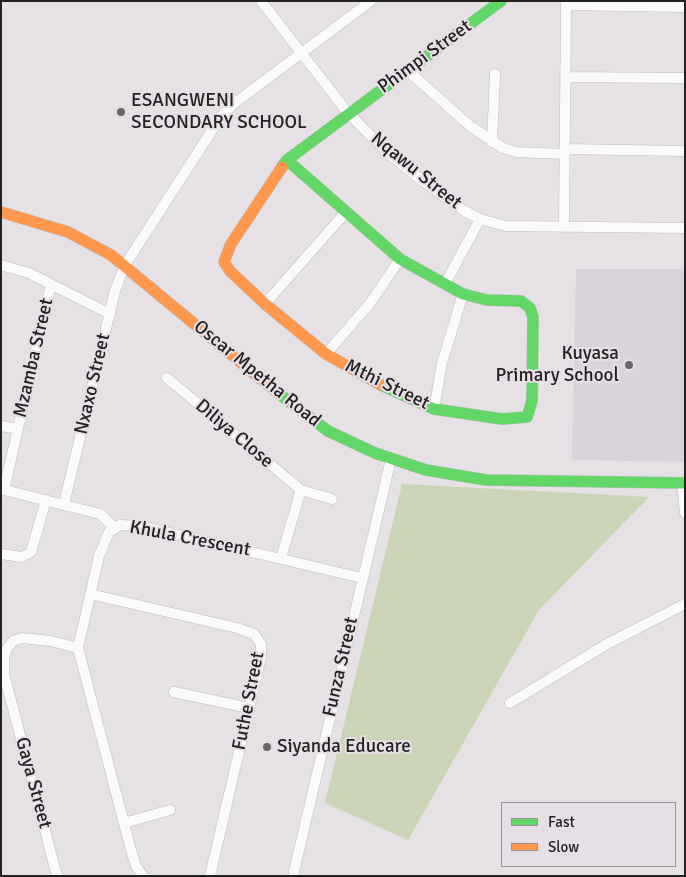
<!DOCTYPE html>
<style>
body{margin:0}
#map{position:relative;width:686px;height:877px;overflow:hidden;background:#e5e1e5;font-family:Signika,sans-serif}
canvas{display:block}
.frame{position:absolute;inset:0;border:2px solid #242123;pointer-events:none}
.legend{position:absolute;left:501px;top:802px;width:175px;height:65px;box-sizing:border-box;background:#e7dfe6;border:1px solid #999398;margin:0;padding:6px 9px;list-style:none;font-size:15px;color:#242123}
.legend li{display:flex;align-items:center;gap:10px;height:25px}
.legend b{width:25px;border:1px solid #999398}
</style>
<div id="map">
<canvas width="686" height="877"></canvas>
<div class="frame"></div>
<ul class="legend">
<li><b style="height:6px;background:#63d668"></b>Fast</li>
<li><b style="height:6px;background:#ff974d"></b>Slow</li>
</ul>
</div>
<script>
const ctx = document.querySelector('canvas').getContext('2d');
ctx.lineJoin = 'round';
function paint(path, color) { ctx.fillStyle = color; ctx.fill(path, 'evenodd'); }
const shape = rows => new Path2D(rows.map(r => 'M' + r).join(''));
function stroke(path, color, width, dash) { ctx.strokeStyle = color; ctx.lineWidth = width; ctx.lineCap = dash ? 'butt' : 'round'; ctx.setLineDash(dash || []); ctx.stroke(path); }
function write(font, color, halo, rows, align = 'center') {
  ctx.font = font + ' Signika,sans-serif'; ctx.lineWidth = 4; ctx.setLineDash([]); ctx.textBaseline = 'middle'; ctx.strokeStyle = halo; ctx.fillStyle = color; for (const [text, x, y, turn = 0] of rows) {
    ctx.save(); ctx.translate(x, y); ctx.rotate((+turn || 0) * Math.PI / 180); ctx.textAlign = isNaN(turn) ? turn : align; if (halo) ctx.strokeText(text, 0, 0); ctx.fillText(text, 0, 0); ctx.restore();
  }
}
paint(shape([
 [576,269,685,269,685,462,572,460]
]), '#dbd3db');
paint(shape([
 [402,484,649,497,539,610,408,840,325,803]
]), '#cbd4b5');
const street = shape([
 [261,1,348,113,388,153,424,182,463,210,480,219,506,226,685,228],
 [566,5,685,7],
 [407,70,470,126,503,148,516,152,564,154],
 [565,77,685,78],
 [492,142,495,74],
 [565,149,685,151],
 [564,227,566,1],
 [1,265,29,273,110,314],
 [445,284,480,219],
 [265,304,345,213],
 [326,354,371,302,400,259],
 [167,378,301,490,332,499],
 [434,409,442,363,463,294],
 [1,426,18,429],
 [682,483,685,513],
 [1,489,100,514,114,527],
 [4,490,51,284],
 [64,504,115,291,125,265,220,118,232,105,371,1],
 [1,554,22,557,31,552,46,500],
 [281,558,301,490],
 [90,594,237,628,254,634,261,644,261,657,210,876],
 [174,692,249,708],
 [510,703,607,644,685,604],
 [124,823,170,810],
 [57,876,4,674,4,658,6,650,13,641,22,638,51,641,78,648],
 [143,876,136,866,131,850,78,648,99,556,109,532,120,525,141,526,362,578],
 [293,876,391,459]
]);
const fast = shape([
 [287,160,400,259,463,294,487,300,521,301,530,308,533,317,532,401,527,417,502,419,434,409,381,385],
 [282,167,287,160,501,1],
 [278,393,328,431,375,453,426,470,486,480,685,483]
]);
const slow = shape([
 [282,167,231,244,224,262,230,271,265,304,326,354,381,385],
 [1,212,68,232,111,255,278,393]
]);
stroke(street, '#c0bdbf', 11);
stroke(fast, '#c0bdbf', 12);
stroke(slow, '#c0bdbf', 12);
stroke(street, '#fbfafb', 10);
stroke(fast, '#63d668', 11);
stroke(slow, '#ff974d', 11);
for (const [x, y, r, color] of [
 [121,112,5,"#686467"],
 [629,365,5,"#686467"],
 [267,747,5,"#686467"]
]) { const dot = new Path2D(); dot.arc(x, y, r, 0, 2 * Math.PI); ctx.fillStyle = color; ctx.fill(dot); stroke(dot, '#e7dfe6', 2); }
write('19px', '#242123', '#e7dfe6', [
 ["Phimpi Street",425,57,-36],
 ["Nqawu Street",416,171,39],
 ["Mzamba Street",34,358,-77],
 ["Oscar Mpetha Road",257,374,39],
 ["Nxaxo Street",93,384,-77],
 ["Mthi Street",387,385,26],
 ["Diliya Close",234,434,40],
 ["Khula Crescent",190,539,11],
 ["Funza Street",341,667,-77],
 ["Futhe Street",249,701,-79],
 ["Gaya Street",33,783,75]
]);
write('19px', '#242123', '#e7dfe6', [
 ["ESANGWENI",131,101],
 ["SECONDARY SCHOOL",131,123],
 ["Kuyasa",619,354,"right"],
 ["Primary School",619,376,"right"],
 ["Siyanda Educare",277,747]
], 'left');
</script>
